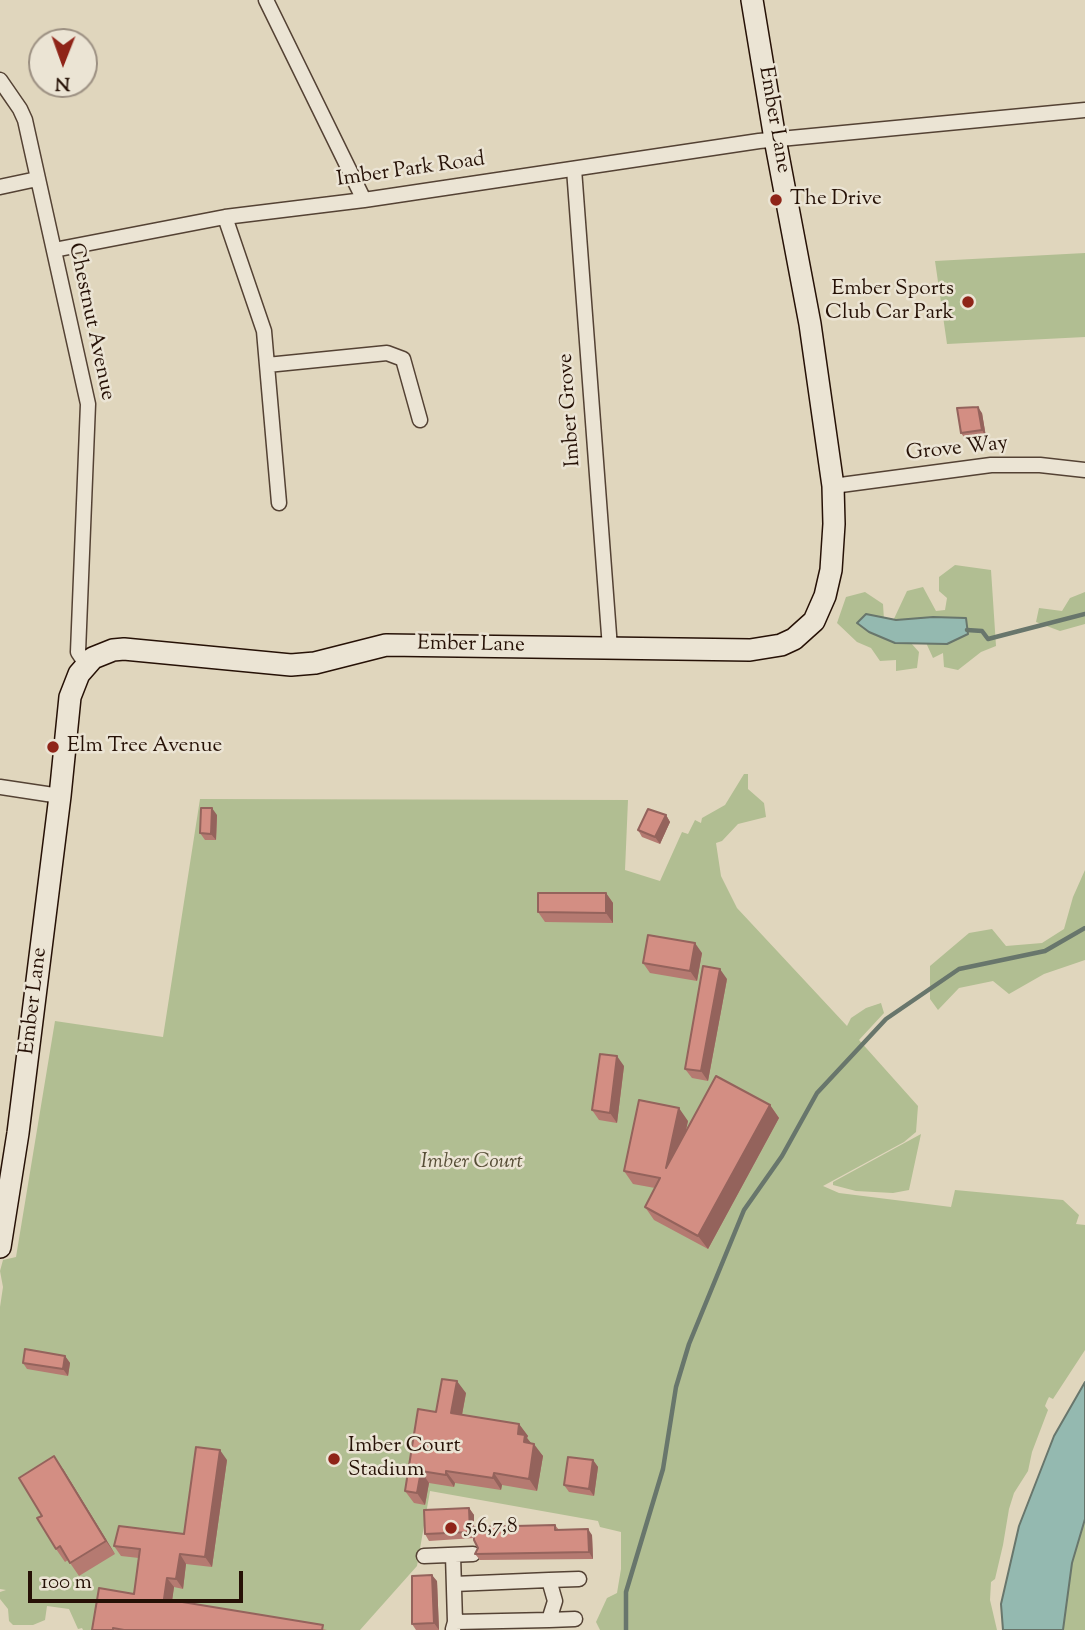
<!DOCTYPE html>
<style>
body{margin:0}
#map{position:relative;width:1085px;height:1630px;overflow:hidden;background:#e0d6bd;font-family:"Sorts Mill Goudy",serif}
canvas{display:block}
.north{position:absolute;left:28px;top:28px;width:70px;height:70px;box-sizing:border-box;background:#ebe4d4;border:2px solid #9c9082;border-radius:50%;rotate:181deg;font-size:19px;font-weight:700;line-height:28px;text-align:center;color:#261106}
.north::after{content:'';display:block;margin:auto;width:24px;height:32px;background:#8f2418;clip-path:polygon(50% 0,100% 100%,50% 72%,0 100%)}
.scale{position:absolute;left:28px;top:1571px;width:215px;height:32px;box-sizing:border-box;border:4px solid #261106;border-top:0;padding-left:9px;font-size:21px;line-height:24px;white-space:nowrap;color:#261106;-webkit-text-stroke:5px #ebe4d4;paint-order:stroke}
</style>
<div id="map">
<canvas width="1085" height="1630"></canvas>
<div class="north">N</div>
<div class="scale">100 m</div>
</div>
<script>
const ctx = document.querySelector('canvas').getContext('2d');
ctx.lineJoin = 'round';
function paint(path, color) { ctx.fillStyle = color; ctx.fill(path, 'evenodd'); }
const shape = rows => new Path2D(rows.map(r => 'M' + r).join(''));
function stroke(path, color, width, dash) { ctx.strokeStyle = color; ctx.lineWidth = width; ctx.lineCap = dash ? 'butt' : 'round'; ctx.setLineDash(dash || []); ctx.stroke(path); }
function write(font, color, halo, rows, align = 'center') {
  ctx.font = font + ' "Sorts Mill Goudy",serif'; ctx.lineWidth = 5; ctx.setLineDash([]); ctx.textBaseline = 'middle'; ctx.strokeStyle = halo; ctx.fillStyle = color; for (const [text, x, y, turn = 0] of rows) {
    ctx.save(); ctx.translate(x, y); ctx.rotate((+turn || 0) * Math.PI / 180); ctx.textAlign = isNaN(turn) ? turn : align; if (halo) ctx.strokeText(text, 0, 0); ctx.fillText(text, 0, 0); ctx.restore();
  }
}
paint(shape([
 [1085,253,1085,337,947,344,935,261],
 [955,565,991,570,996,646,981,652,958,670,944,667,943,653,933,658,917,623,903,634,919,652,917,668,896,671,896,660,880,661,871,648,857,642,837,623,846,597,865,592,883,604,884,620,892,623,907,591,923,587,936,611,945,610,947,598,939,591,939,577],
 [1085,592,1085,624,1060,631,1036,622,1039,608,1062,611,1070,598],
 [744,774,748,774,748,789,764,803,766,817,738,824,722,841,716,843,721,876,737,908,847,1026,851,1018,866,1008,881,1003,884,1013,859,1040,918,1106,916,1132,904,1142,823,1186,839,1193,951,1207,955,1190,1063,1200,1079,1215,1076,1224,1085,1225,1085,1350,1053,1399,1049,1397,1047,1401,1045,1406,1048,1410,1032,1452,1028,1471,1014,1493,1009,1509,1003,1545,995,1579,991,1582,990,1600,997,1630,600,1630,596,1622,607,1598,617,1593,621,1569,621,1532,600,1527,598,1521,430,1491,417,1566,360,1630,83,1630,82,1628,78,1629,69,1609,47,1606,45,1620,33,1625,13,1625,9,1621,8,1609,0,1599,0,1592,6,1590,0,1589,0,1307,3,1287,0,1271,3,1260,16,1257,55,1021,163,1037,200,799,628,800,625,870,660,881,682,832,688,834,695,820,701,823,702,818,725,805],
 [1085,870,1085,960,1044,974,1009,994,993,981,959,988,938,1010,930,999,930,966,969,933,992,929,1006,946,1042,943,1064,929,1073,897],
 [921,1134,909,1190,893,1193,856,1191,833,1185,833,1182],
 [1085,1519,1085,1630,1063,1630,1072,1563]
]), '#b1be92');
const water = shape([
 [866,614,896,620,933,617,966,618,968,634,947,644,895,643,869,632,857,623,866,614],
 [1085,1382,1085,1519,1072,1563,1063,1630,1003,1630,1001,1604,1019,1526,1054,1436,1085,1382]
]);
paint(water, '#94b9b0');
stroke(water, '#68766c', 2);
stroke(shape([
 [967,630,982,631,988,639,1085,614],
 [626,1630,626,1592,663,1469,676,1387,689,1344,744,1210,782,1156,817,1093,886,1019,959,969,1045,951,1085,928]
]), '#68766c', 4.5);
const street = shape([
 [266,0,364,200],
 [0,80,20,109,25,120,88,404,78,652,86,664],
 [574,169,610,648],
 [0,187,37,179],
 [225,217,264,331,279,503],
 [54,250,225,217,364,200,759,141,1085,110],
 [267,365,387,353,403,359,420,420],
 [833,486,991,465,1040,465,1085,470],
 [0,787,60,796],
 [424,1556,473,1554],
 [549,1580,579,1579],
 [454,1584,549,1580,555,1601,549,1620,455,1622],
 [549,1620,575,1619],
 [453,1629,455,1622,453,1555]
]);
const secondary = shape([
 [0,1247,18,1133,60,796,70,697,79,674,93,658,113,650,124,649,291,665,315,663,386,645,750,650,781,645,794,639,814,621,825,596,831,570,834,524,833,486,810,324,775,139,752,0]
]);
stroke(street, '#544234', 17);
stroke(secondary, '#261106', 24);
stroke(street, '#ebe4d4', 14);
stroke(secondary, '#ebe4d4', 21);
paint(shape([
 [982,413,986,437,966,440,961,433],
 [217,815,216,840,205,840,200,833],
 [666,815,670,822,660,844,642,837,638,830],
 [606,893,613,903,613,923,545,922,538,912],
 [702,953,697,981,650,973,643,963],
 [727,979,708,1081,692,1078,685,1069],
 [624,1066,617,1123,599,1120,592,1110],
 [770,1105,779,1118,708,1249,654,1220,645,1207,655,1188,633,1184,624,1171,688,1121,685,1133],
 [65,1356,70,1363,68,1376,27,1369,23,1363],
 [466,1393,462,1415,519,1424,528,1436,527,1438,531,1443,543,1456,537,1491,502,1485,501,1490,455,1483,454,1487,429,1483,425,1505,414,1503,405,1491,436,1412],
 [227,1460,212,1567,186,1564,183,1589,174,1587,172,1600,327,1630,92,1630,134,1594,139,1558,121,1556,114,1546,184,1534],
 [593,1460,598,1467,594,1496,569,1492,564,1485],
 [63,1469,115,1554,79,1576,68,1560,65,1562,56,1549,42,1516],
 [469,1508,474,1515,474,1527,555,1525,559,1530,592,1535,593,1559,480,1560,475,1554,478,1548,474,1538,429,1541,425,1534],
 [437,1581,439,1630,416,1630,412,1624]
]), '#b57a71');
paint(shape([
 [978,407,982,413,986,437,982,430],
 [212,808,217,815,216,840,211,834],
 [666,815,670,822,660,844,655,837],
 [606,893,613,903,613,923,606,913],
 [695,943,702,953,697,981,690,971],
 [720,969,727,979,708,1081,701,1071],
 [617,1056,624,1066,617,1123,610,1113],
 [770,1105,779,1118,708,1249,698,1236],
 [679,1108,688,1121,675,1181,666,1168],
 [65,1356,70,1363,68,1376,63,1369],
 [457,1381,466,1393,460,1425,451,1413],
 [519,1424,528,1436,527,1438,534,1447,532,1454,518,1434],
 [534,1444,543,1456,537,1491,529,1479],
 [220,1450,227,1460,212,1567,205,1557],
 [54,1456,63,1469,115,1554,106,1541],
 [593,1460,598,1467,594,1496,589,1489],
 [421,1471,429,1483,425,1505,417,1493],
 [446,1471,455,1483,454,1487,446,1475],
 [494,1473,502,1485,501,1490,493,1478],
 [469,1508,474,1515,474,1538,470,1532],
 [588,1529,592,1535,593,1559,589,1552],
 [180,1554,186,1564,183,1589,176,1579],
 [432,1575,437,1581,439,1630,434,1623],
 [167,1578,174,1587,171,1609,164,1599]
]), '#94635c');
const building = shape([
 [978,407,982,430,961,433,957,408,978,407],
 [201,808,212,808,211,834,200,833,201,808],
 [648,809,666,815,655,837,638,830,648,809],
 [538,893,606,893,606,913,538,912,538,893],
 [648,935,695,943,690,971,643,963,648,935],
 [703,966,720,969,701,1071,685,1069,703,966],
 [600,1054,617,1056,610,1113,592,1110,600,1054],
 [716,1076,770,1105,698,1236,645,1207,660,1178,624,1171,639,1100,679,1108,666,1168,716,1076],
 [25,1349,65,1356,63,1369,23,1363,25,1349],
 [442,1379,457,1381,451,1413,519,1424,518,1434,525,1435,524,1442,534,1444,529,1479,494,1473,493,1478,446,1471,446,1475,421,1471,417,1493,405,1491,418,1409,436,1412,442,1379],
 [196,1447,220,1450,205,1557,180,1554,176,1579,167,1578,164,1599,323,1625,322,1630,124,1630,113,1628,113,1630,92,1630,99,1588,134,1594,140,1549,114,1546,119,1526,184,1534,196,1447],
 [54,1456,106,1541,70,1563,60,1546,56,1549,37,1518,42,1516,19,1478,54,1456],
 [568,1457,593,1460,589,1489,564,1485,568,1457],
 [469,1508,470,1532,425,1534,424,1510,469,1508],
 [555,1525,555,1530,588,1529,589,1552,475,1554,478,1548,474,1540,474,1527,555,1525],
 [432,1575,434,1623,412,1624,412,1576,432,1575]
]);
paint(building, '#d38e83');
stroke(building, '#94635c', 2);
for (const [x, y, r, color] of [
 [776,200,7,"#8f2418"],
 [968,302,7,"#8f2418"],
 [53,747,7,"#8f2418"],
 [334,1459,7,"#8f2418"],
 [451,1528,7,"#8f2418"]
]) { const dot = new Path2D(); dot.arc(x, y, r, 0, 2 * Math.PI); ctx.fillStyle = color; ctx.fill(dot); stroke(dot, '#ebe4d4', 2.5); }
write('21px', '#261106', '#ebe4d4', [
 ["Ember Lane",773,120,80],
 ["Imber Park Road",411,171,-8],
 ["Chestnut Avenue",90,322,78],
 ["Imber Grove",571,410,-94],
 ["Grove Way",957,450,-6],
 ["Ember Lane",471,646,1],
 ["Ember Lane",35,1001,-83]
]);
write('21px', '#261106', '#ebe4d4', [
 ["The Drive",790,200],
 ["Ember Sports",954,290,"right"],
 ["Club Car Park",954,314,"right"],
 ["Elm Tree Avenue",67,747],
 ["Imber Court",348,1447],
 ["Stadium",348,1471],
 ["5,6,7,8",465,1528]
], 'left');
write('italic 21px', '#574e37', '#ebe4d4', [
 ["Imber Court",472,1163]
]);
</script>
